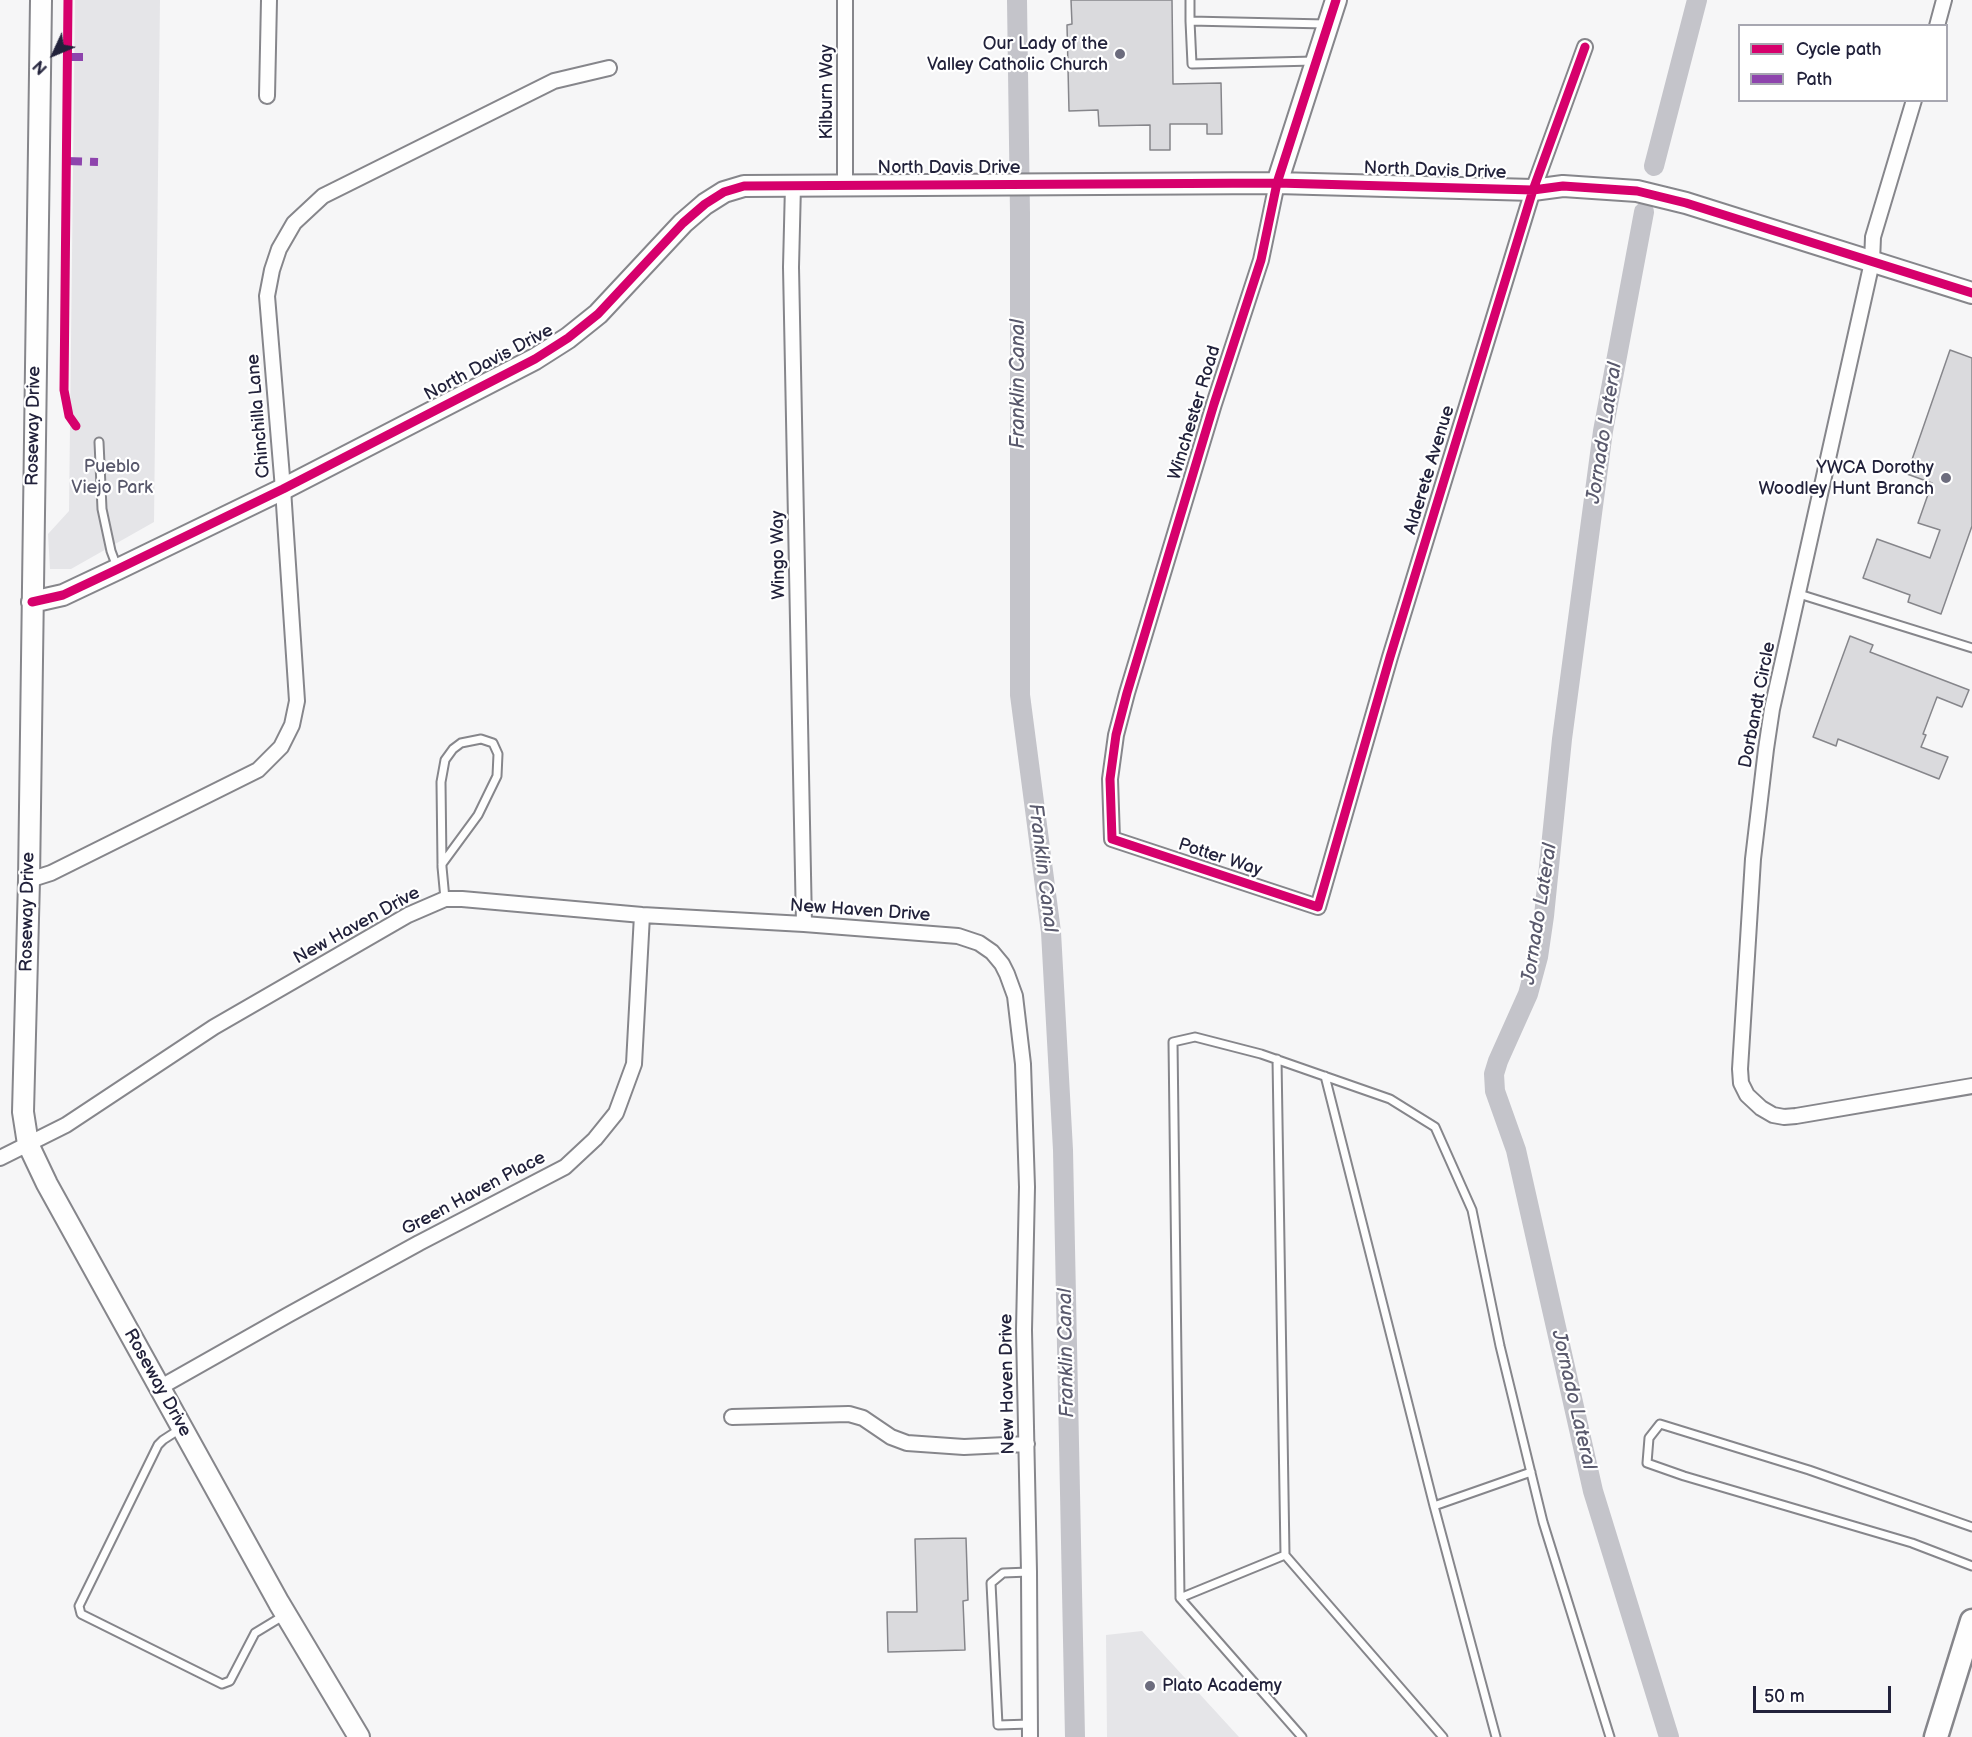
<!DOCTYPE html>
<style>
body{margin:0}
#map{position:relative;width:1972px;height:1737px;overflow:hidden;background:#f6f6f7;font-family:"Balsamiq Sans",sans-serif}
canvas{display:block}
.legend{position:absolute;left:1738px;top:24px;width:210px;height:78px;box-sizing:border-box;background:#fff;border:2px solid #a7a7b1;margin:0;padding:8px 10px;list-style:none;font-size:18px;color:#22223b}
.legend li{display:flex;align-items:center;gap:12px;height:30px}
.legend b{width:30px;border:2px solid #a7a7b1}
.north{position:absolute;left:24px;top:24px;width:60px;height:60px;-webkit-text-stroke:4px #fff;paint-order:stroke;rotate:226deg;font-size:16px;font-weight:700;line-height:24px;text-align:center;color:#22223b}
.north::after{content:'';display:block;margin:auto;width:21px;height:27px;background:#22223b;clip-path:polygon(50% 0,100% 100%,50% 72%,0 100%)}
.scale{position:absolute;left:1753px;top:1686px;width:138px;height:27px;box-sizing:border-box;border:3px solid #22223b;border-top:0;padding-left:8px;font-size:18px;line-height:21px;white-space:nowrap;color:#22223b;-webkit-text-stroke:4px #fff;paint-order:stroke}
</style>
<div id="map">
<canvas width="1972" height="1737"></canvas>
<ul class="legend">
<li><b style="height:8px;background:#d6006c"></b>Cycle path</li>
<li><b style="height:8px;background:#8e44ad"></b>Path</li>
</ul>
<div class="north">N</div>
<div class="scale">50 m</div>
</div>
<script>
const ctx = document.querySelector('canvas').getContext('2d');
ctx.lineJoin = 'round';
function paint(path, color) { ctx.fillStyle = color; ctx.fill(path, 'evenodd'); }
const shape = rows => new Path2D(rows.map(r => 'M' + r).join(''));
function stroke(path, color, width, dash) { ctx.strokeStyle = color; ctx.lineWidth = width; ctx.lineCap = dash ? 'butt' : 'round'; ctx.setLineDash(dash || []); ctx.stroke(path); }
function write(font, color, halo, rows, align = 'center') {
  ctx.font = font + ' "Balsamiq Sans",sans-serif'; ctx.lineWidth = 4.5; ctx.setLineDash([]); ctx.textBaseline = 'middle'; ctx.strokeStyle = halo; ctx.fillStyle = color; for (const [text, x, y, turn = 0] of rows) {
    ctx.save(); ctx.translate(x, y); ctx.rotate((+turn || 0) * Math.PI / 180); ctx.textAlign = isNaN(turn) ? turn : align; if (halo) ctx.strokeText(text, 0, 0); ctx.fillText(text, 0, 0); ctx.restore();
  }
}
paint(shape([
 [75,0,160,0,154,522,71,569,50,569,48,534,69,511],
 [1142,1631,1239,1737,1107,1737,1106,1635]
]), '#e5e5e8');
stroke(shape([
 [1017,0,1020,213,1020,695,1051,932,1063,1150,1075,1737],
 [1654,166,1697,0],
 [1644,212,1603,431,1562,739,1544,916,1538,957,1528,994,1498,1061,1494,1074,1495,1091,1516,1150,1593,1491,1669,1737]
]), '#c4c4ca', 20);
const building = shape([
 [1071,0,1172,0,1173,84,1221,83,1222,134,1207,134,1207,124,1170,124,1170,150,1150,150,1150,125,1099,126,1098,110,1069,111,1067,25,1072,24,1071,0],
 [1950,350,1972,358,1972,526,1941,614,1908,602,1910,595,1863,578,1877,539,1930,558,1940,530,1918,523,1932,483,1907,474,1950,350],
 [1850,636,1873,645,1870,652,1969,690,1962,707,1937,697,1923,734,1926,735,1921,747,1948,757,1939,779,1838,739,1836,746,1813,737,1850,636],
 [966,1538,968,1600,963,1601,965,1650,888,1652,887,1612,917,1612,915,1539,966,1538]
]);
paint(building, '#dadadd');
stroke(building, '#86868b', 1.5);
const lane = shape([
 [1190,0,1190,21,1326,24],
 [1190,21,1192,64,1314,61],
 [99,442,102,509,111,551,117,567],
 [1799,594,1972,648],
 [442,864,478,815,497,776,498,754,493,743,481,739,461,743,453,749,445,760,441,782,442,864,442,867,445,899],
 [1277,1059,1285,1555,1443,1737],
 [1325,1076,1434,1506,1496,1737],
 [180,1429,163,1440,158,1445,79,1606,81,1614,222,1684,230,1681,255,1633,283,1616],
 [1434,1506,1531,1472],
 [1972,1527,1809,1470,1660,1424,1649,1438,1647,1463,1684,1476,1912,1543,1972,1566],
 [1029,1572,1003,1573,991,1583,998,1725,1030,1724],
 [1180,1598,1285,1555],
 [1302,1737,1180,1598,1173,1042,1195,1037,1261,1054,1390,1099,1435,1127,1472,1210,1500,1346,1543,1522,1610,1737]
]);
const street = shape([
 [845,0,845,185],
 [1937,26,1944,0],
 [267,96,269,0],
 [1914,100,1873,237,1872,262,1772,709,1766,749,1753,859,1740,1069,1741,1083,1747,1095,1761,1108,1773,1115,1784,1117,1796,1116,1972,1086],
 [1277,183,1261,260,1214,404,1127,693,1116,735,1110,779,1112,839,1318,907,1390,657,1533,190,1585,47],
 [793,185,791,267,804,924],
 [29,880,51,873,258,770,281,747,292,725,297,701,283,489,267,296,272,270,279,249,294,223,323,196,554,81,609,68],
 [0,1158,66,1125,214,1027,408,915,445,899,462,899,642,915,804,924,958,936,979,943,992,952,1002,964,1007,974,1015,996,1023,1064,1027,1187,1024,1330,1029,1572,1030,1737],
 [159,1388,288,1315,419,1243,565,1167,595,1139,616,1113,634,1064,642,915],
 [732,1417,849,1414,863,1418,891,1437,907,1443,964,1447,1027,1444]
]);
const secondary = shape([
 [41,0,29,880,23,1112,28,1144,47,1184,279,1603,359,1737],
 [1277,183,1336,0],
 [32,602,63,595,118,569,283,489,535,359,568,338,598,314,683,223,705,204,724,192,744,186,1277,183,1533,190,1563,186,1637,191,1686,203,1972,293]
]);
const primary = shape([
 [1936,1737,1972,1621]
]);
stroke(lane, '#86868b', 11);
stroke(street, '#86868b', 18);
stroke(secondary, '#86868b', 24);
stroke(primary, '#86868b', 27);
stroke(lane, '#fefefe', 7);
stroke(street, '#fefefe', 14);
stroke(secondary, '#fefefe', 20);
stroke(primary, '#fefefe', 22);
stroke(shape([
 [68,57,91,57],
 [67,161,98,162]
]), '#8e44ad', 8, [15, 8]);
stroke(shape([
 [68,0,64,390,69,416,76,426],
 [1336,0,1277,183,1261,260,1214,404,1127,693,1116,735,1110,779,1112,839,1318,907,1390,657,1533,190,1585,47],
 [32,602,63,595,118,569,283,489,535,359,568,338,598,314,683,223,705,204,724,192,744,186,1277,183,1533,190,1563,186,1637,191,1686,203,1972,293]
]), '#d6006c', 9);
for (const [x, y, r, color] of [
 [1120,54,6,"#6c6c7d"],
 [1946,478,6,"#6c6c7d"],
 [1150,1686,6,"#6c6c7d"]
]) { const dot = new Path2D(); dot.arc(x, y, r, 0, 2 * Math.PI); ctx.fillStyle = color; ctx.fill(dot); stroke(dot, '#fff', 2); }
write('18px', '#22223b', '#fff', [
 ["Our Lady of the",1108,44],
 ["Valley Catholic Church",1108,65],
 ["YWCA Dorothy",1934,468],
 ["Woodley Hunt Branch",1934,489],
 ["Plato Academy",1162,1686,"left"]
], 'right');
write('18px', '#22223b', '#fff', [
 ["Kilburn Way",827,92,-90],
 ["North Davis Drive",949,168],
 ["North Davis Drive",1435,171,2],
 ["North Davis Drive",489,363,-28],
 ["Winchester Road",1195,413,-73],
 ["Chinchilla Lane",259,416,-95],
 ["Roseway Drive",34,426,-89],
 ["Alderete Avenue",1430,470,-73],
 ["Wingo Way",779,555,-91],
 ["Dorbandt Circle",1758,705,-79],
 ["Potter Way",1220,858,18],
 ["New Haven Drive",860,911,4],
 ["Roseway Drive",28,912,-89],
 ["New Haven Drive",357,926,-29],
 ["Green Haven Place",474,1194,-28],
 ["Roseway Drive",157,1383,61],
 ["New Haven Drive",1008,1384,-91]
]);
write('18px', '#58586b', '#fff', [
 ["Pueblo",112,467],
 ["Viejo Park",112,488]
]);
write('italic 20px', '#5a5a6d', '#fff', [
 ["Franklin Canal",1019,384,-90],
 ["Jornado Lateral",1605,433,-81],
 ["Franklin Canal",1042,868,83],
 ["Jornado Lateral",1540,914,-81],
 ["Franklin Canal",1067,1353,-91],
 ["Jornado Lateral",1573,1400,77]
]);
</script>
